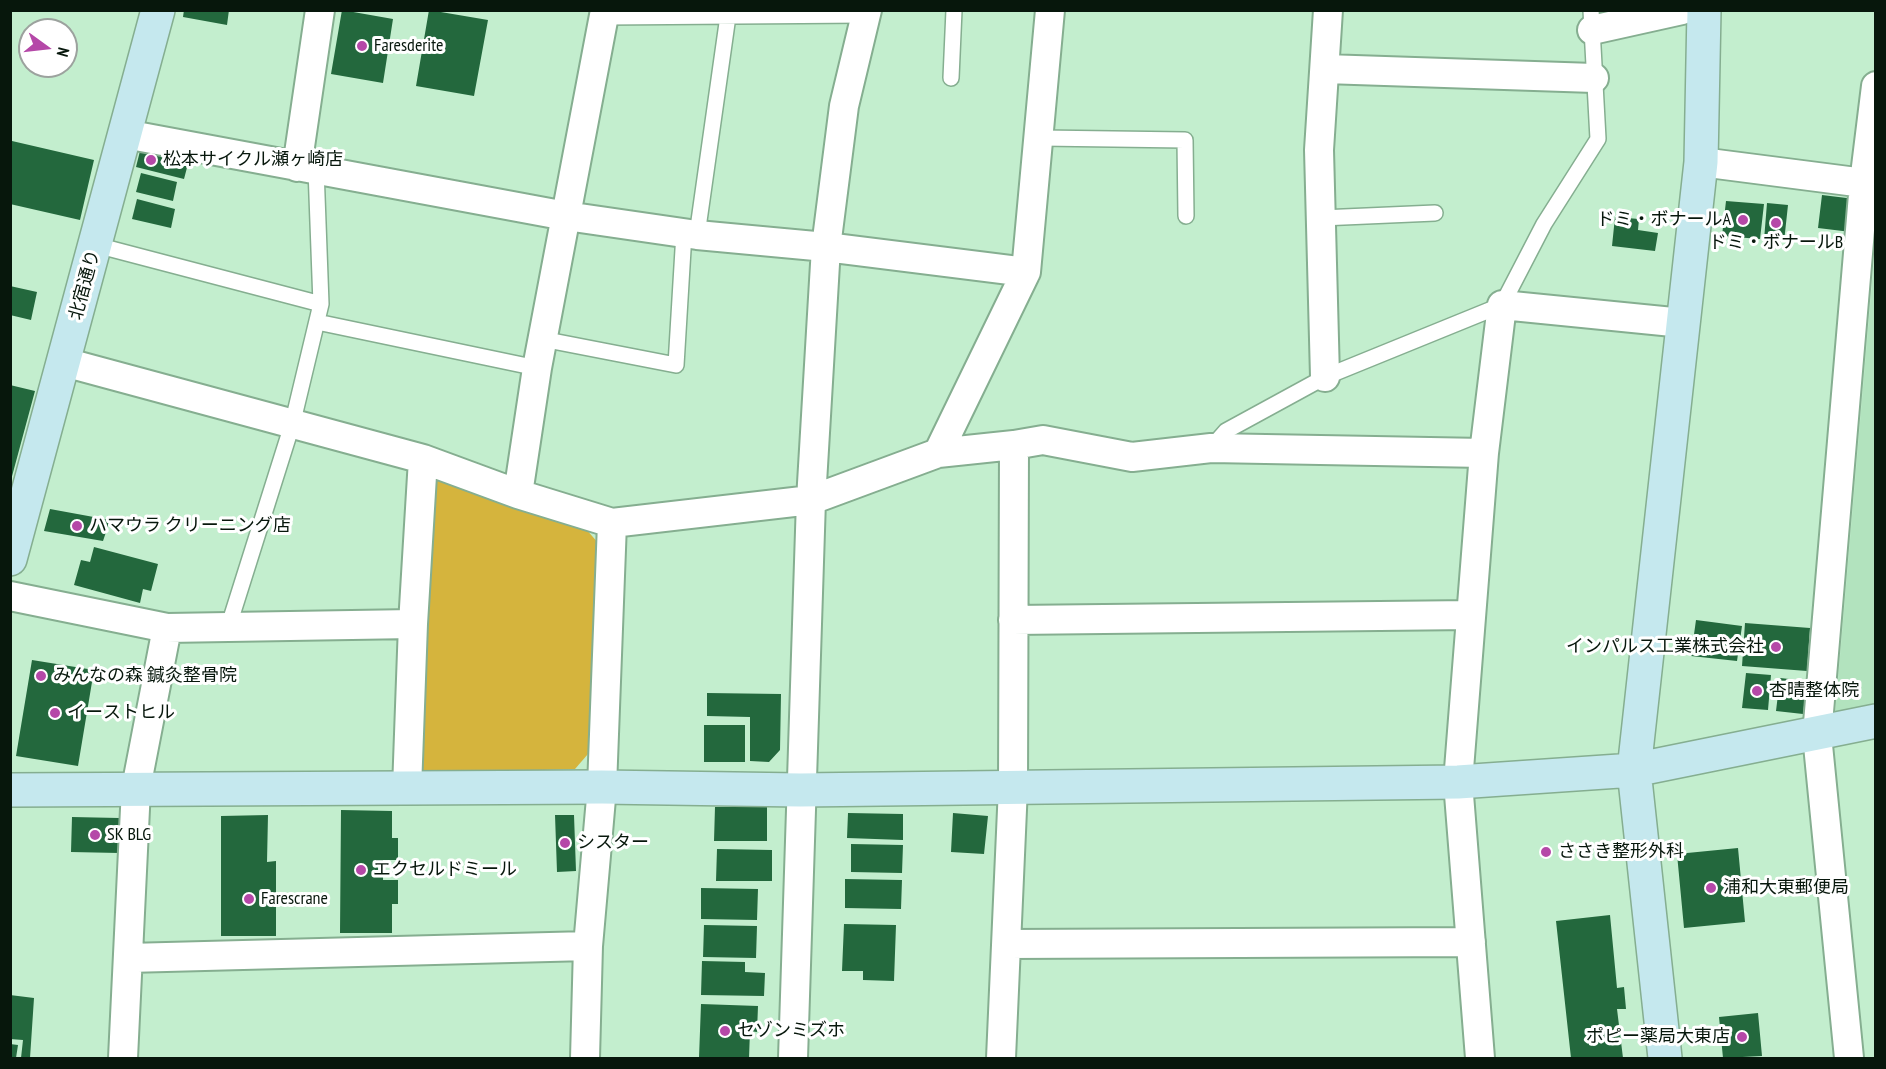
<!DOCTYPE html>
<meta charset="utf-8">
<style>
body{margin:0}
#map{position:relative;width:1886px;height:1069px;overflow:hidden;background:#c3eece;font-family:"PT Sans Narrow",sans-serif}
canvas{display:block}
.frame{position:absolute;inset:0;border:12px solid #07170c;pointer-events:none}
.north{position:absolute;left:18px;top:18px;width:60px;height:60px;box-sizing:border-box;background:#fff;border:2px solid #9ca29e;border-radius:50%;rotate:105deg;font-size:16px;font-weight:700;line-height:24px;text-align:center;color:#07170c}
.north::after{content:'';display:block;margin:auto;width:21px;height:27px;background:#b548a8;clip-path:polygon(50% 0,100% 100%,50% 72%,0 100%)}
</style>
<div id="map">
<canvas width="1886" height="1069"></canvas>
<div class="frame"></div>
<div class="north">N</div>
</div>
<script>
const ctx = document.querySelector('canvas').getContext('2d');
ctx.lineJoin = 'round';
function paint(path, color) { ctx.fillStyle = color; ctx.fill(path, 'evenodd'); }
const shape = rows => new Path2D(rows.map(r => 'M' + r).join(''));
function stroke(path, color, width, dash) { ctx.strokeStyle = color; ctx.lineWidth = width; ctx.lineCap = dash ? 'butt' : 'round'; ctx.setLineDash(dash || []); ctx.stroke(path); }
function write(font, color, halo, rows, align = 'center') {
  ctx.font = font + ' "PT Sans Narrow","Noto Sans JP",sans-serif'; ctx.lineWidth = 6; ctx.setLineDash([]); ctx.textBaseline = 'middle'; ctx.strokeStyle = halo; ctx.fillStyle = color; for (const [text, x, y, turn = 0] of rows) {
    ctx.save(); ctx.translate(x, y); ctx.rotate((+turn || 0) * Math.PI / 180); ctx.textAlign = isNaN(turn) ? turn : align; if (halo) ctx.strokeText(text, 0, 0); ctx.fillText(text, 0, 0); ctx.restore();
  }
}
paint(shape([
 [1875,247,1875,707,1835,715]
]), '#b2e3be');
paint(shape([
 [442,474,586,529,599,544,588,754,575,769,419,774,431,486]
]), '#d5b43d');
paint(shape([
 [184,10,229,10,227,25,183,17],
 [342,10,393,19,383,83,331,74],
 [429,10,488,20,474,96,416,86],
 [12,141,94,160,80,220,10,204],
 [141,147,189,160,184,179,136,167],
 [141,173,177,182,173,201,136,192],
 [1822,195,1855,199,1851,232,1818,228],
 [137,199,175,209,171,228,132,219],
 [1726,201,1764,204,1760,239,1722,236],
 [1767,203,1788,205,1784,242,1764,240],
 [1615,217,1639,219,1638,230,1658,233,1655,251,1612,246],
 [10,286,37,292,31,320,10,315],
 [10,385,35,391,11,480,10,480],
 [50,509,110,520,103,541,44,531],
 [94,547,158,564,151,591,143,589,140,603,74,585,81,560,90,562],
 [1696,620,1742,626,1737,661,1691,656],
 [1745,623,1810,628,1807,671,1742,666],
 [32,660,94,670,78,766,16,756],
 [1746,673,1771,675,1768,710,1742,708],
 [1780,678,1807,681,1803,714,1776,711],
 [707,693,781,694,780,750,769,762,750,761,750,717,707,716],
 [704,725,745,725,745,762,704,762],
 [715,807,767,807,767,841,714,841],
 [341,810,392,811,392,838,398,838,398,860,383,860,383,880,398,880,398,904,392,904,392,933,340,933],
 [848,813,903,814,903,840,847,838],
 [953,813,988,816,984,854,951,852],
 [268,815,267,862,276,861,276,936,221,936,221,816],
 [555,815,574,815,576,871,557,872],
 [72,817,119,818,119,853,71,852],
 [851,844,903,845,902,873,851,872],
 [1738,848,1745,922,1684,928,1677,854],
 [717,849,772,850,772,881,716,881],
 [845,879,902,880,901,909,845,908],
 [701,888,758,889,757,920,701,919],
 [1610,915,1617,988,1624,987,1626,1009,1617,1009,1623,1058,1571,1058,1556,921],
 [844,924,896,925,894,981,863,980,863,971,842,971],
 [704,925,757,926,756,958,703,957],
 [702,961,745,962,745,972,765,973,764,996,701,995],
 [10,995,34,998,30,1058,21,1058,23,1040,10,1039],
 [701,1004,758,1006,757,1032,750,1031,749,1058,699,1058],
 [1758,1013,1762,1056,1723,1058,1719,1017],
 [10,1044,18,1045,16,1058,10,1058]
]), '#23683d');
const lane = shape([
 [604,17,866,15],
 [951,78,954,10],
 [1041,138,1185,140,1186,216],
 [1321,218,1435,213],
 [697,235,728,16],
 [96,245,321,304],
 [317,322,537,368],
 [542,339,676,365,684,233],
 [1211,448,1226,431,1325,377,1502,305,1544,224,1598,139,1591,10],
 [228,628,292,425,321,304,316,169]
]);
const street = shape([
 [1592,30,1682,10],
 [1325,69,1594,78],
 [125,134,566,216,697,235,826,247,1026,272],
 [1701,162,1864,183,1876,181],
 [297,167,320,10],
 [64,362,423,459,518,494,612,523,811,500,938,453,1026,272,1050,10],
 [1325,377,1319,150,1328,10],
 [1014,445,1043,440,1132,457,1211,448,1484,453],
 [938,453,1014,445,1013,787,1001,1058],
 [518,494,537,368,605,10],
 [10,596,167,628,413,624],
 [1013,620,1471,615],
 [407,789,413,624,423,459],
 [1007,944,1471,942],
 [128,958,588,946],
 [123,1058,136,788,167,628],
 [585,1058,588,946,602,787,612,523],
 [793,1058,811,500,826,247,844,106,867,10],
 [1480,1058,1458,782,1484,453,1502,305,1683,323],
 [1849,1058,1817,735,1864,183,1876,86]
]);
const secondary = shape([
 [10,559,158,10],
 [10,790,602,787,800,790,1458,782,1634,770,1876,721],
 [1665,1058,1634,770,1701,162,1704,10]
]);
stroke(lane, '#85ae90', 18);
stroke(street, '#85ae90', 32);
stroke(secondary, '#85ae90', 36);
stroke(lane, '#fff', 15);
stroke(street, '#fff', 28);
stroke(secondary, '#c5e8ee', 33);
for (const [x, y, r, color] of [
 [362,46,6,"#b548a8"],
 [151,160,6,"#b548a8"],
 [1743,220,6,"#b548a8"],
 [1776,223,6,"#b548a8"],
 [77,526,6,"#b548a8"],
 [1776,647,6,"#b548a8"],
 [41,676,6,"#b548a8"],
 [1757,691,6,"#b548a8"],
 [55,713,6,"#b548a8"],
 [95,835,6,"#b548a8"],
 [565,843,6,"#b548a8"],
 [1546,852,6,"#b548a8"],
 [361,870,6,"#b548a8"],
 [1711,888,6,"#b548a8"],
 [249,899,6,"#b548a8"],
 [725,1031,6,"#b548a8"],
 [1742,1037,6,"#b548a8"]
]) { const dot = new Path2D(); dot.arc(x, y, r, 0, 2 * Math.PI); ctx.fillStyle = color; ctx.fill(dot); stroke(dot, '#fff', 2); }
write('18px', '#07170c', '#fff', [
 ["Faresderite",374,46],
 ["松本サイクル瀬ヶ崎店",163,160],
 ["ドミ・ボナールA",1731,220,"right"],
 ["ドミ・ボナールB",1776,243,"center"],
 ["ハマウラ クリーニング店",89,526],
 ["インパルス工業株式会社",1764,647,"right"],
 ["みんなの森 鍼灸整骨院",53,676],
 ["杏晴整体院",1769,691],
 ["イーストヒル",67,713],
 ["SK BLG",107,835],
 ["シスター",577,843],
 ["ささき整形外科",1558,852],
 ["エクセルドミール",373,870],
 ["浦和大東郵便局",1723,888],
 ["Farescrane",261,899],
 ["セゾンミズホ",737,1031],
 ["ポピー薬局大東店",1730,1037,"right"]
], 'left');
write('18px', '#07170c', '#fff', [
 ["北宿通り",85,285,-75]
]);
</script>
